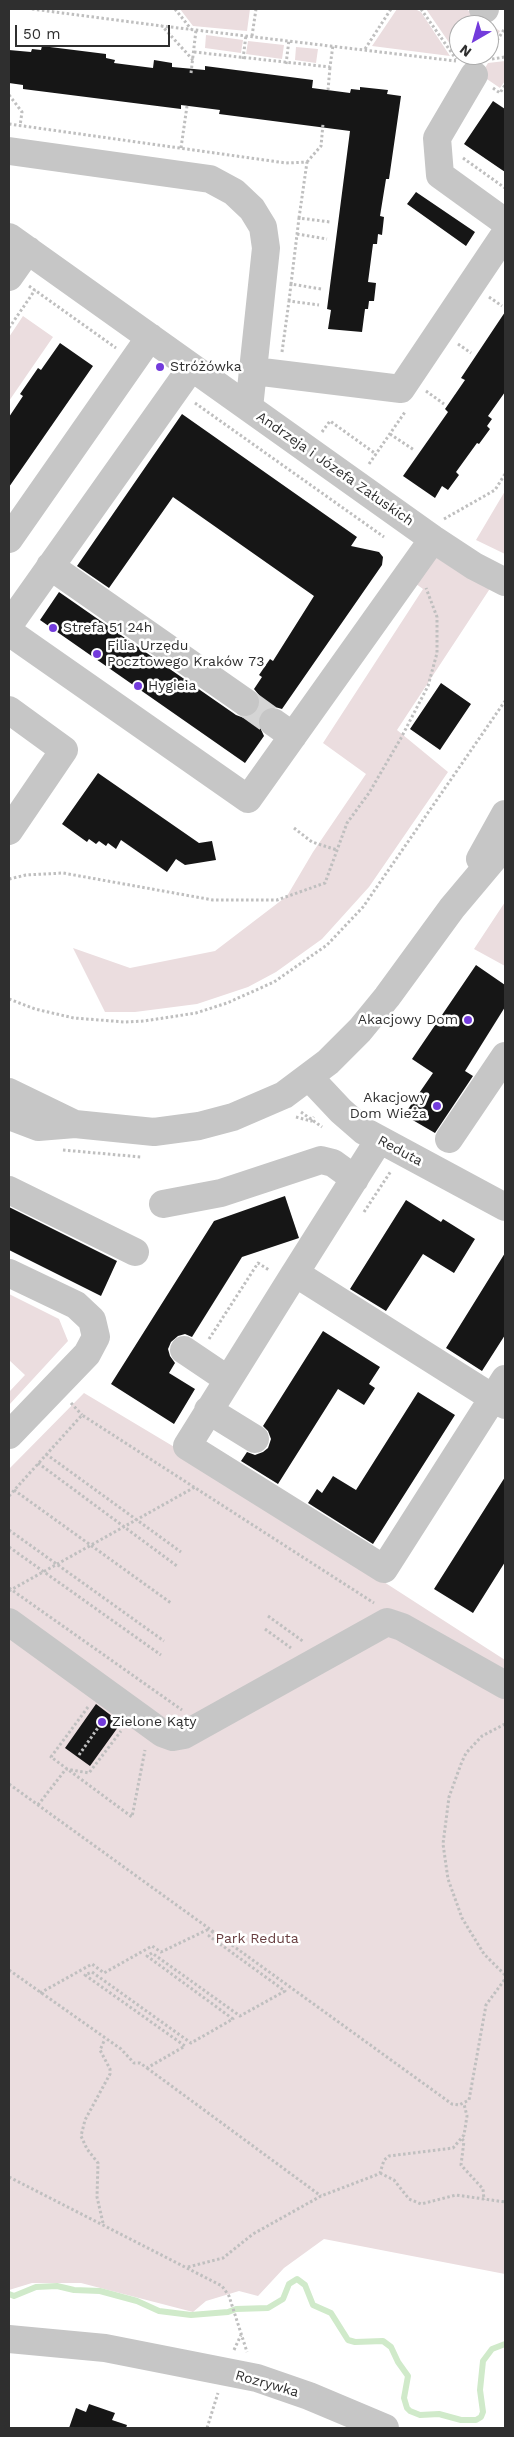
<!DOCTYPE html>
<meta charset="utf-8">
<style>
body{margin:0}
#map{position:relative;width:514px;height:2437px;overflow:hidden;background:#fff;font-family:"Work Sans",sans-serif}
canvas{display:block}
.frame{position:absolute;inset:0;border:10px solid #2f2f2f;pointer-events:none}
.north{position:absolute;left:449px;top:15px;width:50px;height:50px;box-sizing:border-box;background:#fff;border:1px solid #acacac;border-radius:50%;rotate:218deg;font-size:14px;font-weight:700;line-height:20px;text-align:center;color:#2f2f2f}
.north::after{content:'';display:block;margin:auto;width:18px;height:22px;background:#733bdc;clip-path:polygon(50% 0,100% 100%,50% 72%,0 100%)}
.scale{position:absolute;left:15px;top:25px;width:155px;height:22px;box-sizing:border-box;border:2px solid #2f2f2f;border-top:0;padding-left:6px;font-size:15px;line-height:18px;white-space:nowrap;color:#2f2f2f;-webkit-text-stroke:4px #fff;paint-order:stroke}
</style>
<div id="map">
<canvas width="514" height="2437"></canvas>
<div class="frame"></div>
<div class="north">N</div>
<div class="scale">50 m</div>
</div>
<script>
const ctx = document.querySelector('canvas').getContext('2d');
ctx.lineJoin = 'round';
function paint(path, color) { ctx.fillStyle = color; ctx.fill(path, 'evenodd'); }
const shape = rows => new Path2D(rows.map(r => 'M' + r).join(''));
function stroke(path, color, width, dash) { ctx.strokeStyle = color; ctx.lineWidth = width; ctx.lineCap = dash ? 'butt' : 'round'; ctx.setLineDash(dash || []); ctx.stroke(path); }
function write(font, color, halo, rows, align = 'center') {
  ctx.font = font + ' "Work Sans",sans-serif'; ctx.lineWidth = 5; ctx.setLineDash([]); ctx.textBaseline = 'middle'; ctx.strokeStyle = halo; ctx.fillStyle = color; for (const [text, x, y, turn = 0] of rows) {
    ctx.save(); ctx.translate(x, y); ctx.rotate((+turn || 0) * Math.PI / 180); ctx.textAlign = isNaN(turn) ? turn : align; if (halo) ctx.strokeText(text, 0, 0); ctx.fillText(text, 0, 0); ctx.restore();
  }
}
paint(shape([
 [180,9,250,9,247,31,193,26],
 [397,9,415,9,421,12,450,56,372,46],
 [426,9,466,9,500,31,489,48,489,25,459,25,459,55,484,55,483,57,459,57],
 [206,35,243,40,241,53,205,48],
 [248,41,284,45,282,59,246,54],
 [296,47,318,49,316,63,295,60],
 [505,61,505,81,500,88,481,75,488,63],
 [23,316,53,337,9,401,9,337],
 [505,491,505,554,476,540],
 [438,556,491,587,397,730,448,772,369,887,322,939,276,972,248,987,197,1004,135,1012,105,1012,73,948,130,968,215,951,287,896,313,852,366,774,323,743,423,589,412,581],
 [505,902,505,966,474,949],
 [9,1294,59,1319,68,1341,9,1405,9,1392,25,1375,9,1360],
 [84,1393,176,1448,505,1660,505,2274,324,2239,284,2268,258,2296,239,2291,206,2301,193,2312,81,2283,32,2283,9,2290,9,1469]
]), '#ebdddf');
stroke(shape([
 [9,2294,14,2296,36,2287,57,2286,74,2290,100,2291,137,2301,159,2311,191,2315,228,2312,236,2309,268,2308,283,2299,289,2284,297,2279,305,2285,313,2305,331,2313,348,2340,355,2342,383,2341,391,2347,398,2362,408,2376,404,2398,407,2408,410,2411,420,2415,439,2414,461,2420,476,2420,481,2417,483,2412,480,2390,483,2361,492,2349,505,2344]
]), '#d0eaca', 6);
paint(shape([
 [42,46,106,54,106,58,115,60,114,63,153,68,154,60,172,63,172,67,205,70,205,66,313,80,312,88,350,93,351,89,360,90,360,87,388,90,387,94,401,96,389,179,386,179,380,216,384,217,382,235,378,234,377,244,373,244,368,282,376,283,374,301,369,301,368,309,365,309,362,332,328,329,331,310,327,309,350,131,219,114,220,110,181,105,181,109,23,89,23,85,9,83,9,50,31,52,32,49,41,50],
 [493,101,505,109,505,172,464,144],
 [416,192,475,232,466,246,407,204],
 [505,312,505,392,488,416,492,419,487,426,490,429,479,444,477,443,456,472,459,475,448,490,442,486,435,498,403,476,448,412,445,409,465,380,461,378],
 [60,343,93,366,9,487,9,417,23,396,20,394,38,368,41,370],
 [182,414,357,537,351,546,379,552,383,557,382,565,282,709,275,707,267,708,260,713,257,721,264,736,245,763,40,620,59,592,236,715,244,718,251,716,257,711,261,703,259,695,254,689,262,677,259,675,270,659,273,661,314,596,173,497,109,588,77,566],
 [441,683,471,704,440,750,410,729],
 [98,773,199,843,212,841,216,860,185,865,176,859,167,872,121,840,116,849,108,843,106,846,99,841,96,844,89,839,87,842,62,824],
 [476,965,505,985,505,1007,465,1071,473,1076,435,1133,404,1115,433,1073,412,1059],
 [285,1196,299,1238,242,1257,192,1337,185,1334,178,1336,171,1342,168,1349,170,1356,175,1363,169,1373,195,1389,174,1424,111,1384,214,1221],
 [406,1200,441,1222,443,1219,475,1239,454,1273,423,1254,386,1311,350,1289],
 [9,1207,117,1261,101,1296,9,1250],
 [505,1253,505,1335,482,1371,446,1348],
 [323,1331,380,1367,369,1384,375,1388,364,1405,338,1389,278,1484,241,1461,247,1452,255,1455,263,1452,268,1448,271,1439,268,1431,263,1426],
 [418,1392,455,1415,373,1544,308,1503,317,1489,322,1493,333,1476,356,1490],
 [505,1477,505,1562,473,1613,434,1589],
 [96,1704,121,1723,90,1766,65,1748],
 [89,2404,115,2413,112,2420,127,2425,126,2428,69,2428,76,2408,86,2412]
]), '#161616');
stroke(shape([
 [245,702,273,722]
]), '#d5d5d5', 28, [28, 14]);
stroke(shape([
 [32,9,162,26],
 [175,9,191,29],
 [421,9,456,59],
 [252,36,256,9],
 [365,49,391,9],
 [194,52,330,67,333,45],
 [489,53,505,28],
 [243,59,246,35],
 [492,59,505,57],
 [193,60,162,26,456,61],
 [286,64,289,40],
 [191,73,196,30],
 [493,88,500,93,505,85],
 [328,90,330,67],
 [9,95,22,112,20,126],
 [9,124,286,163,307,162,299,218],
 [181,148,187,106],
 [463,158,505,188],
 [307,162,321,146,323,124],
 [297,234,327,239],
 [29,286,116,348],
 [321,289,291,284,299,218,330,222],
 [489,297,502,306],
 [289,301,291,284],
 [9,328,35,290],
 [458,344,471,353],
 [282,352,289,301,319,305],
 [426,391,444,404],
 [195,403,384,537],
 [322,432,330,421,376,454],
 [390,434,414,450],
 [369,464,405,412],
 [444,519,495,490,505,474],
 [294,828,312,842,337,850],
 [9,879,26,875,63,873,213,900,277,900,325,883,347,823,369,793,401,738,428,686,437,653,437,617,426,588],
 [9,999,35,1009,74,1018,125,1022,144,1021,196,1013,227,1003,274,982,327,945,363,907,505,701],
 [301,1112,322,1127],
 [296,1117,311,1121,314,1117],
 [63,1150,141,1157],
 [364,1212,391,1171],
 [209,1339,258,1263,269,1270],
 [71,1403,82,1415],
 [46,1454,181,1552],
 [38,1463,177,1566],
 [14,1490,171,1603],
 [9,1496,82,1415,374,1603],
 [9,1530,164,1641],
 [9,1547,161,1655],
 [9,1588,182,1710],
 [9,1591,195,1487],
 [268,1616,304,1642],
 [265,1629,291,1648],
 [88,1707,51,1757,132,1817,145,1750],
 [505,1724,482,1736,466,1753,461,1764,449,1797,443,1844,448,1879,462,1918,484,1954,505,1975],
 [79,1755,104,1719],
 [9,1784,452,2104,459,2105,469,2100,486,2005,505,1979],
 [38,1805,66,1769,89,1773,121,1731],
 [9,1970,121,2049,134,2063,140,2063,147,2068,185,2046,85,1975,92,1972,191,2043,233,2019,147,1956,152,1953,240,2016,285,1991,209,1936,213,1931],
 [40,1993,92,1964,104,1973,152,1946,161,1952,209,1929],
 [147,2068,321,2196],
 [462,2139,464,2141,461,2165,483,2189,484,2200],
 [380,2173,394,2180,409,2199,421,2204,456,2195,505,2202],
 [9,2177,222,2286,229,2296,247,2352],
 [103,2223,97,2197,98,2163,87,2149,81,2136,85,2120,110,2074,110,2069,100,2050,105,2039],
 [188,2267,223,2258,253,2234,321,2196,376,2175,380,2173,384,2160,389,2156,453,2148,464,2135,467,2116,464,2104],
 [234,2350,241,2335],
 [207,2428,218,2393]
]), '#bfbfbf', 3, [2.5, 2.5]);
stroke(shape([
 [483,9,485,9],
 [474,75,437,138,440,175,505,222],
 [9,151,210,179,234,192,252,209,263,227,266,248,249,408],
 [9,237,433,539,474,566,505,582],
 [9,277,28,250],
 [254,371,401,389,505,234],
 [9,539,150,337],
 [50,566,245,702],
 [9,625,191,368],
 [9,632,248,799,433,539],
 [9,710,64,750,9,831],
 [273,722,293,736],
 [480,859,505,814],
 [309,1077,341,1111,364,1131,505,1207],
 [9,1092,75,1124],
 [9,1116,38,1127,75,1124,154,1132,199,1126,233,1117,284,1095,328,1062,360,1030,387,997,452,908,505,845],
 [449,1139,505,1056],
 [9,1190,135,1252],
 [163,1204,221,1193,321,1160,333,1163,355,1179],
 [9,1273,76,1305,92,1320,96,1337,87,1354,9,1435],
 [295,1273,379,1140],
 [184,1350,227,1379],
 [505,1379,493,1398,295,1273,187,1446,384,1569,493,1398,505,1405],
 [208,1410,255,1439],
 [9,1622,162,1733,173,1737,184,1735,387,1622,402,1627,505,1685],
 [9,2339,105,2348,257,2378,309,2396,385,2428]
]), '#c6c6c6', 28);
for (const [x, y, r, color] of [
 [160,367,5,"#733bdc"],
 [53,628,5,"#733bdc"],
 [97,654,5,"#733bdc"],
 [138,686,5,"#733bdc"],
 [468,1020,5,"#733bdc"],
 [437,1106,5,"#733bdc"],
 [102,1722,5,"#733bdc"]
]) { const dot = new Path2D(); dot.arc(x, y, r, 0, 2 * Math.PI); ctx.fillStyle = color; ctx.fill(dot); stroke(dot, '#fff', 2); }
write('14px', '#2f2f2f', '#fff', [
 ["Stróżówka",170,367],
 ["Strefa 51 24h",63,628],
 ["Filia Urzędu",107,646],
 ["Pocztowego Kraków 73",107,662],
 ["Hygieia",148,686],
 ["Akacjowy Dom",458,1020,"right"],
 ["Akacjowy",427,1098,"right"],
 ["Dom Wieża",427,1114,"right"],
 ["Zielone Kąty",112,1722]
], 'left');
write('14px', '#2f2f2f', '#fff', [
 ["Andrzeja i Józefa Załuskich",335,469,35],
 ["Reduta",400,1151,28],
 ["Rozrywka",267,2384,16]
]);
write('14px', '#683e40', '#fff', [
 ["Park Reduta",257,1939]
]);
</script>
